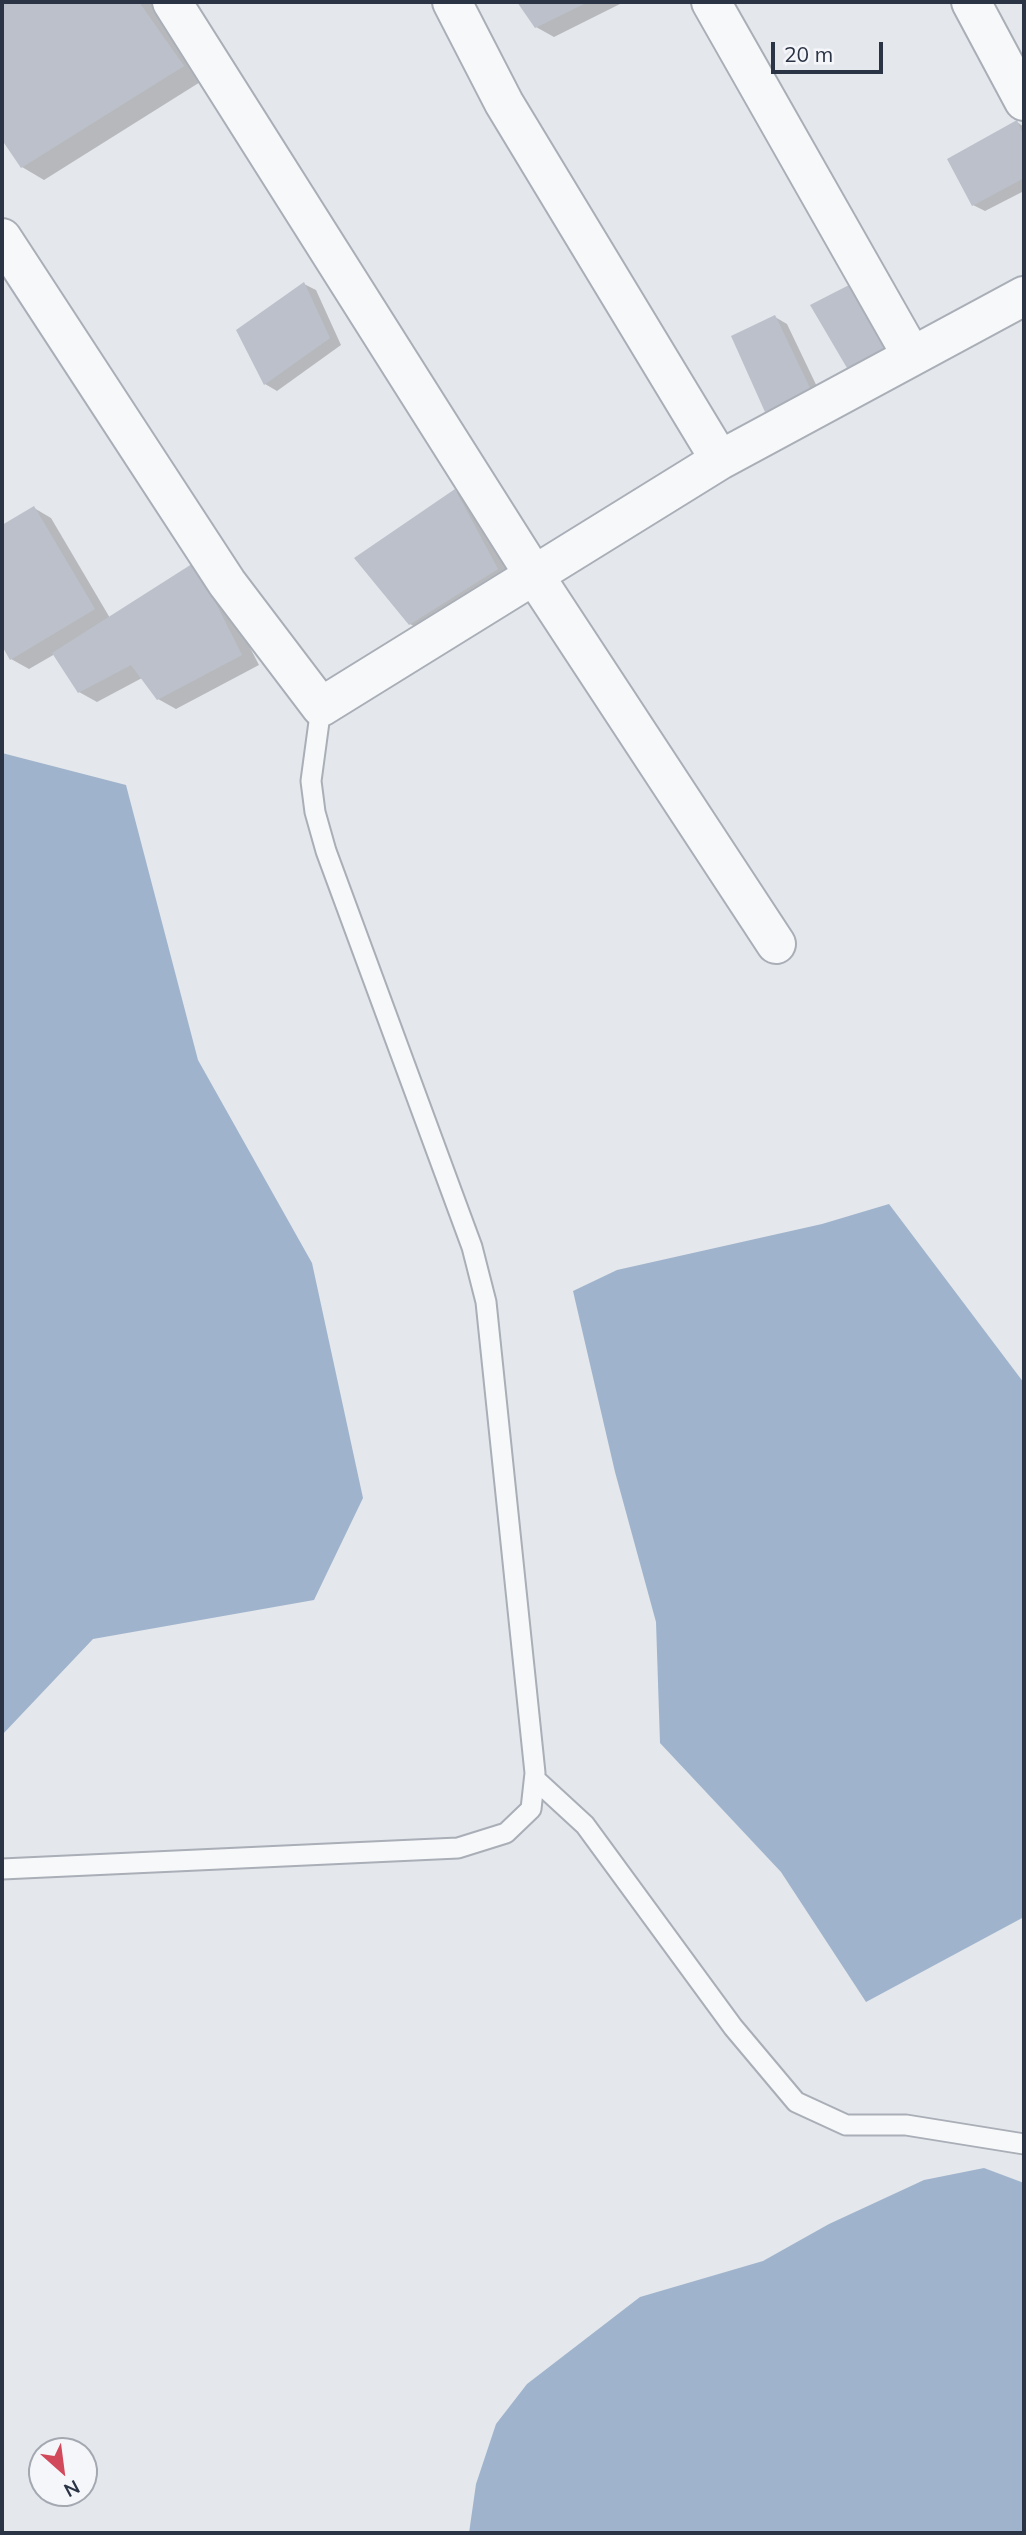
<!DOCTYPE html>
<style>
body{margin:0}
#map{position:relative;width:1026px;height:2535px;overflow:hidden;background:#e4e7ec;font-family:Mulish,sans-serif}
canvas{display:block}
.frame{position:absolute;inset:0;border:4px solid #2b3445;pointer-events:none}
.north{position:absolute;left:28px;top:2437px;width:70px;height:70px;box-sizing:border-box;background:#f4f6f9;border:2px solid #a4a8b1;border-radius:50%;rotate:152deg;font-size:19px;font-weight:700;line-height:28px;text-align:center;color:#2b3445}
.north::after{content:'';display:block;margin:auto;width:24px;height:32px;background:#d1495b;clip-path:polygon(50% 0,100% 100%,50% 72%,0 100%)}
.scale{position:absolute;left:771px;top:42px;width:112px;height:32px;box-sizing:border-box;border:4px solid #2b3445;border-top:0;padding-left:9px;font-size:21px;line-height:24px;white-space:nowrap;color:#2b3445;-webkit-text-stroke:5px #f4f6f9;paint-order:stroke}
</style>
<div id="map">
<canvas width="1026" height="2535"></canvas>
<div class="frame"></div>
<div class="north">N</div>
<div class="scale">20 m</div>
</div>
<script>
const ctx = document.querySelector('canvas').getContext('2d');
ctx.lineJoin = 'round';
function paint(path, color) { ctx.fillStyle = color; ctx.fill(path, 'evenodd'); }
const shape = rows => new Path2D(rows.map(r => 'M' + r).join(''));
function stroke(path, color, width, dash) { ctx.strokeStyle = color; ctx.lineWidth = width; ctx.lineCap = dash ? 'butt' : 'round'; ctx.setLineDash(dash || []); ctx.stroke(path); }
paint(shape([
 [2,753,126,785,198,1060,312,1263,363,1498,314,1600,93,1639,2,1735],
 [889,1204,1024,1383,1024,1917,866,2002,781,1872,660,1743,656,1622,615,1472,573,1291,617,1270,822,1224],
 [984,2168,1024,2183,1024,2533,469,2533,476,2484,496,2424,527,2384,640,2297,763,2261,829,2224,924,2180]
]), '#9fb4cc');
paint(shape([
 [2,2,151,2,205,79,44,180,22,167,2,137],
 [519,2,624,2,554,37,536,27],
 [1017,122,1024,127,1024,191,985,211,973,205],
 [304,284,316,290,341,345,277,391,265,384],
 [775,317,787,324,821,395,778,417,766,410],
 [455,491,472,501,514,579,428,634,410,624],
 [34,508,51,518,110,618,212,574,259,665,176,709,158,699,142,678,97,702,79,692,55,654,29,669,11,659,2,643,2,527]
]), '#0003');
paint(shape([
 [2,2,139,2,184,66,21,168,2,140],
 [517,2,588,2,535,28],
 [1017,120,1024,138,1024,178,972,206,947,159],
 [304,282,330,338,264,385,236,330],
 [851,284,887,349,847,368,810,305],
 [775,315,810,388,765,412,731,336],
 [455,489,498,569,409,625,354,558],
 [34,506,95,609,10,660,2,646,2,525],
 [195,562,242,655,157,700,131,665,78,693,52,653]
]), '#bbc0ca');
const service = shape([
 [535,1779,585,1825,733,2027,796,2102,846,2125,906,2125,1024,2144],
 [2,1869,458,1848,506,1833,531,1809,535,1773,486,1302,472,1247,326,851,315,812,311,781,321,707]
]);
const minor = shape([
 [172,2,534,575,776,944],
 [452,2,504,103,720,460],
 [711,2,912,356],
 [971,2,1024,101],
 [2,238,227,583,321,707,720,460,1024,296]
]);
stroke(service, '#a9aeb7', 23);
stroke(minor, '#a9aeb7', 42);
stroke(service, '#f7f8fa', 19);
stroke(minor, '#f7f8fa', 38);
</script>
